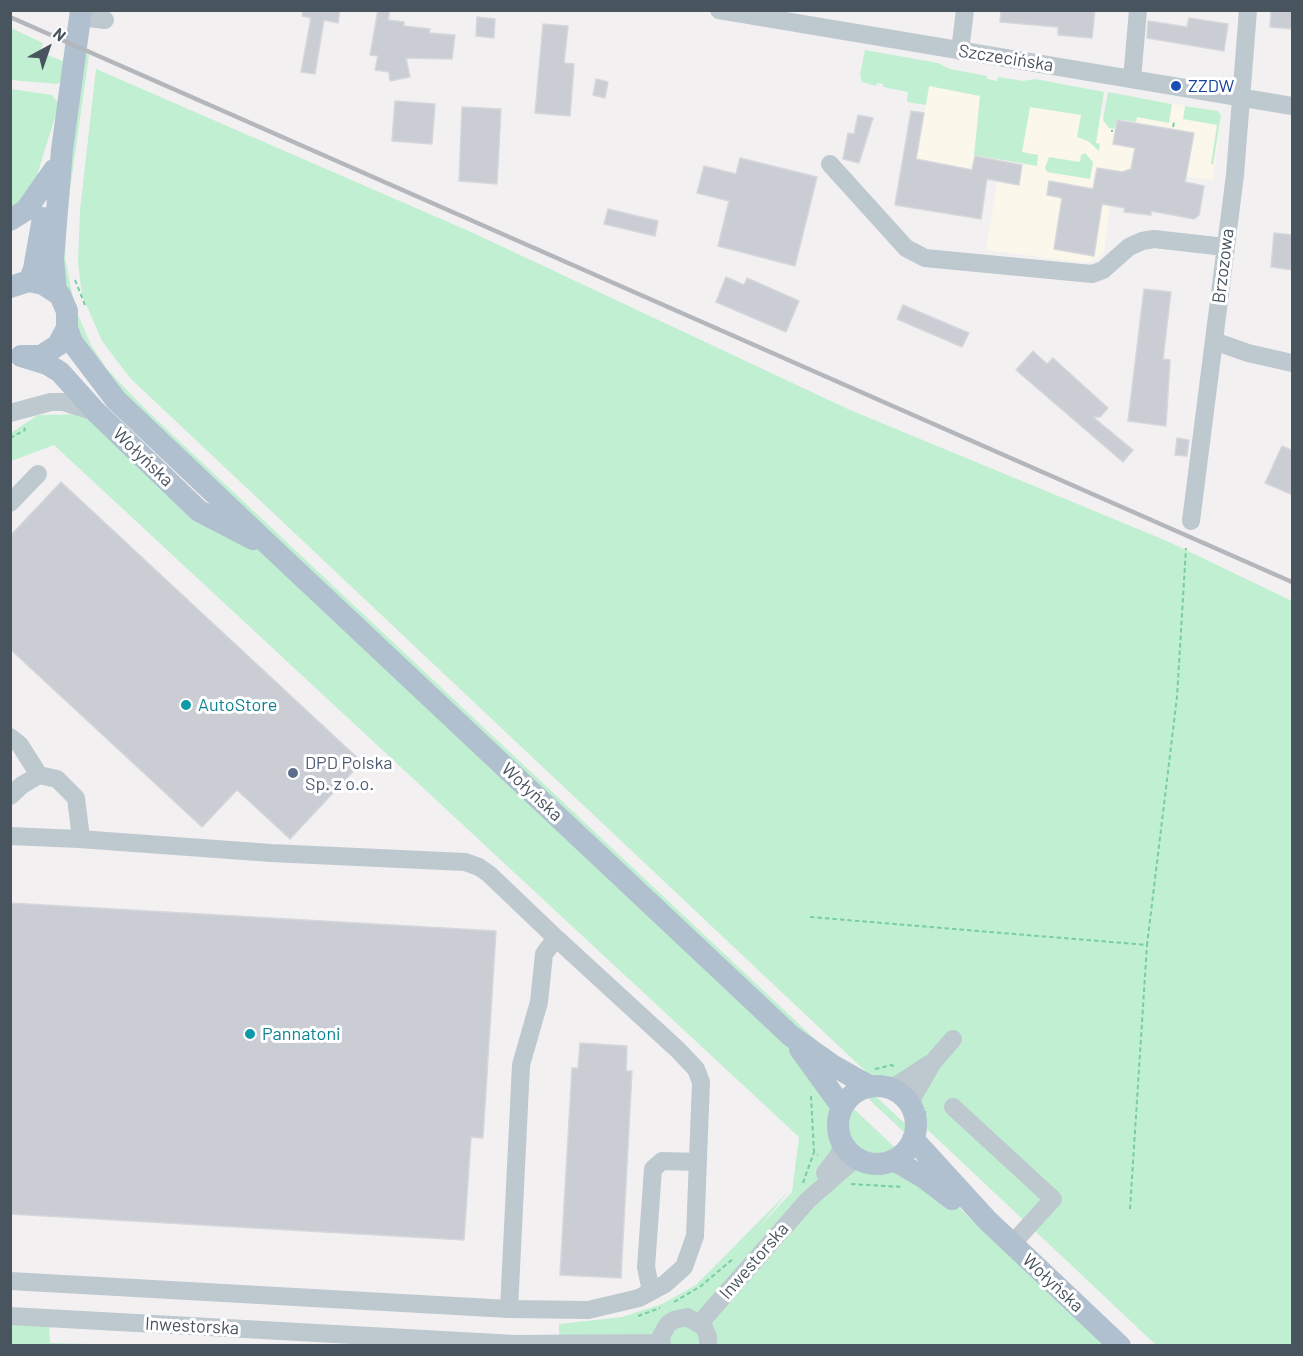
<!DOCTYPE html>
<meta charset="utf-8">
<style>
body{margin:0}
#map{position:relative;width:1303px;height:1356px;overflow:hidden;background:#f3f0f1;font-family:Barlow,sans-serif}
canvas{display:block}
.frame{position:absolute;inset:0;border:12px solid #48545e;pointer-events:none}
.north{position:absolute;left:18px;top:18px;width:60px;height:60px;-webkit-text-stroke:4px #fff;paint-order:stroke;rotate:40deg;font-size:16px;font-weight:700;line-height:24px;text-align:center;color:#48545e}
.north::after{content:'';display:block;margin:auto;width:21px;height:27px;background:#48545e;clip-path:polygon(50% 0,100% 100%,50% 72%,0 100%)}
</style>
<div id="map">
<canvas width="1303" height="1356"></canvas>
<div class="frame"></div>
<div class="north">N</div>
</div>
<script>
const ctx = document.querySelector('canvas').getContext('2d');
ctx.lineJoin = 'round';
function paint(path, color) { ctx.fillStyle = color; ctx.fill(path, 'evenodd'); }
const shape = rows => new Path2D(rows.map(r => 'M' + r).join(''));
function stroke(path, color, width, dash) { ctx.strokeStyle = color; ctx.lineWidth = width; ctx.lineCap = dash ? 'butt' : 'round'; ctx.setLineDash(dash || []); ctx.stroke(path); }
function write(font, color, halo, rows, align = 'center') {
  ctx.font = font + ' Barlow,sans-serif'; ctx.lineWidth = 6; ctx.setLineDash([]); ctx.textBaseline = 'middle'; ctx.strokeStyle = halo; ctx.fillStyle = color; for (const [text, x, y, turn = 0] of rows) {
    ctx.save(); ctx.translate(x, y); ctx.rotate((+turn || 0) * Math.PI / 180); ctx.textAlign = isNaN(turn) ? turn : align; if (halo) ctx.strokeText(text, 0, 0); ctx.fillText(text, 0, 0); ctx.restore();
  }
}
paint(shape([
 [929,86,1130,121,1134,97,1218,111,1221,115,1213,180,1127,170,1125,183,1113,182,1104,251,1096,259,1086,263,986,250,1001,161,972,170,916,160]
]), '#fcf7eb');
paint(shape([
 [11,28,43,43,40,52,65,62,63,78,58,84,11,80],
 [865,50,938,63,950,69,987,76,987,79,997,81,998,77,1023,81,1035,79,1104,92,1096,143,1100,144,1099,151,1088,141,1077,137,1081,115,1030,107,1022,152,1038,155,1037,166,974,155,980,96,929,86,926,105,907,102,908,92,883,87,883,84,877,83,876,86,862,82,860,75],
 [83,53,89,55,67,211,65,258,75,308,91,345,107,369,143,407,918,1136,907,1135,138,412,75,328,59,258],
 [96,69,471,232,850,410,1167,541,1292,601,1292,1345,1156,1345,130,378,102,341,82,295,78,263,80,210],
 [11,89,52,95,59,104,34,185,11,213],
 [1108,92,1172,104,1169,123,1137,117,1136,122,1117,119,1114,129,1109,128,1103,120],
 [1185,106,1218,111,1221,115,1213,165,1211,164,1217,125,1183,119],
 [1085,153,1093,162,1090,179,1047,172,1045,168,1049,157,1080,162,1081,155],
 [86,414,263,550,437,717,1105,1345,666,1346,559,1335,559,1324,622,1317,662,1304,696,1285,790,1190,758,1228,792,1192,799,1137,54,445,11,461,11,433,38,415],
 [49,1323,50,1343,136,1345,11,1345,10,1325]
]), '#c0efd2');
const building = shape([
 [303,10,340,10,338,23,324,20,315,74,301,72,311,18,302,16,303,10],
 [378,10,390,10,388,20,404,22,404,26,430,29,429,33,455,35,452,59,406,58,410,77,390,81,389,72,375,70,378,56,370,55,378,10],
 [1001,10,1095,10,1092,38,1058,35,1058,27,1000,22,1001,10],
 [1271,10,1293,10,1293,29,1270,27,1271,10],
 [477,17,495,19,494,38,476,36,477,17],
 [1189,18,1228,24,1224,51,1147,38,1148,21,1187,27,1189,18],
 [543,24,568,26,564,63,574,64,570,116,535,113,543,24],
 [596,79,608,82,605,98,593,95,596,79],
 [395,101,435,104,432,144,392,141,395,101],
 [462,107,501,109,497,184,459,181,462,107],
 [911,111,924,113,916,159,972,170,975,156,1022,165,1019,185,987,179,981,219,895,205,911,111],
 [858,115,873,118,859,163,843,159,848,133,854,134,858,115],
 [1117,120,1194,133,1185,182,1204,186,1199,215,1194,219,1151,211,1151,215,1124,212,1125,208,1102,204,1094,256,1054,249,1062,198,1047,195,1049,181,1093,189,1097,168,1122,172,1131,169,1135,148,1113,144,1117,120],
 [740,158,817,177,795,266,718,246,729,201,697,193,704,166,736,174,740,158],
 [608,209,658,221,655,236,604,224,608,209],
 [1274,233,1293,235,1293,270,1271,267,1274,233],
 [726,277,744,285,747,278,799,301,786,332,716,302,726,277],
 [1144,289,1171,292,1163,359,1170,360,1166,426,1128,421,1144,289],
 [903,305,969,333,962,347,897,319,903,305],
 [1033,351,1047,364,1053,358,1108,408,1100,417,1093,417,1133,450,1123,462,1016,370,1033,351],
 [1177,438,1189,440,1187,456,1175,455,1177,438],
 [1282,446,1293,451,1293,495,1265,483,1282,446],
 [61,482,362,762,290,839,237,790,202,827,10,649,10,536,61,482],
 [10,903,496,931,483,1138,471,1137,464,1240,10,1214,10,903],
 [580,1043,627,1046,626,1071,632,1071,621,1278,560,1275,572,1068,578,1068,580,1043]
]);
paint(building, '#cacdd3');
stroke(building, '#d5d7dc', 1.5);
stroke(shape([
 [1173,127,1174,122],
 [1111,131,1113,131],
 [75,280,85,305],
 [10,438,25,430,24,427],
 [810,917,1147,945,1177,697,1186,548],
 [875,1069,892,1065,895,1068],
 [811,1096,814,1152,818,1155],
 [923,1123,926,1108],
 [803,1183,814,1152],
 [851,1184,903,1187],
 [1130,1209,1147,945],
 [674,1302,701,1286,734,1258],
 [638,1316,660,1308]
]), '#78cda2', 2, [4.5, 3]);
stroke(shape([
 [719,10,1292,106],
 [80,17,105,20],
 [960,51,965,10],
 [1132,79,1138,10],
 [830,164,906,248,925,258,1092,274,1103,270,1129,247,1142,241,1154,239,1225,247],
 [1214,341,1248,353,1292,363],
 [10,413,51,402,63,402,95,412],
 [10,503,38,474],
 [1191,521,1235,175,1248,10],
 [10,737,20,745,39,775],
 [10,796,22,785,39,775,57,779,76,798,80,830,79,839,10,836],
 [79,839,271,853,465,862,479,867,489,874,556,938,544,954,539,1002,521,1065,509,1309],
 [891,1089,929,1064],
 [909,1104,933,1062,953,1039],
 [953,1107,1053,1199,1012,1244],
 [825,1173,838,1156,843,1144],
 [10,1281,509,1309,588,1310,639,1298,665,1284,684,1267,695,1236,701,1082,696,1069,678,1050,556,938],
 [651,1291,646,1267,653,1169,662,1161,698,1162],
 [10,1316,515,1344,661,1343],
 [700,1323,808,1200,856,1158],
 [662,1346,661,1336,668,1324,674,1320,687,1317,704,1327,708,1337,708,1346]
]), '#bec8cf', 18);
stroke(shape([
 [10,220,26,210,54,170],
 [29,281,34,269,43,218],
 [10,287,29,281,43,284,60,295,67,311,67,328,58,345,41,356,24,356],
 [56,291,53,259,62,150,81,10],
 [67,328,72,342,116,400,273,549,791,1036,832,1065,871,1087],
 [21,356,47,364,60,372,96,412,199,511,253,539],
 [800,1049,842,1107],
 '838 1125a39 39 0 1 1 78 0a39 39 0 1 1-78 0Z',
 [913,1139,987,1220,1120,1346],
 [894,1160,923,1177,952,1199]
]), '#b1c0cf', 22);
stroke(shape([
 [10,17,1292,582]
]), '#b3b6bb', 4.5);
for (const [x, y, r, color] of [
 [1176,86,6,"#1a4fb4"],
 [186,705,6,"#0f9aa8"],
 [293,773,6,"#5c6f8a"],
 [250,1034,6,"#0f9aa8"]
]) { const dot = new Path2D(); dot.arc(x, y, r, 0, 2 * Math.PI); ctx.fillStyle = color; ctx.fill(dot); stroke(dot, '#fff', 2); }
write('18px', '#48545e', '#fff', [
 ["Szczecińska",1006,58,9],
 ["Brzozowa",1223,266,-83],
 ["Wołyńska",143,457,44],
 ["Wołyńska",532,792,43],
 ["Inwestorska",754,1261,-49],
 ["Wołyńska",1053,1283,43],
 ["Inwestorska",192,1326,3]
]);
write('18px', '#164399', '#fff', [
 ["ZZDW",1188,86]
], 'left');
write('18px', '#0d838f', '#fff', [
 ["AutoStore",198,705],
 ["Pannatoni",262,1034]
], 'left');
write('18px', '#4e5e75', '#fff', [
 ["DPD Polska",305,763],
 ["Sp. z o.o.",305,784]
], 'left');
</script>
